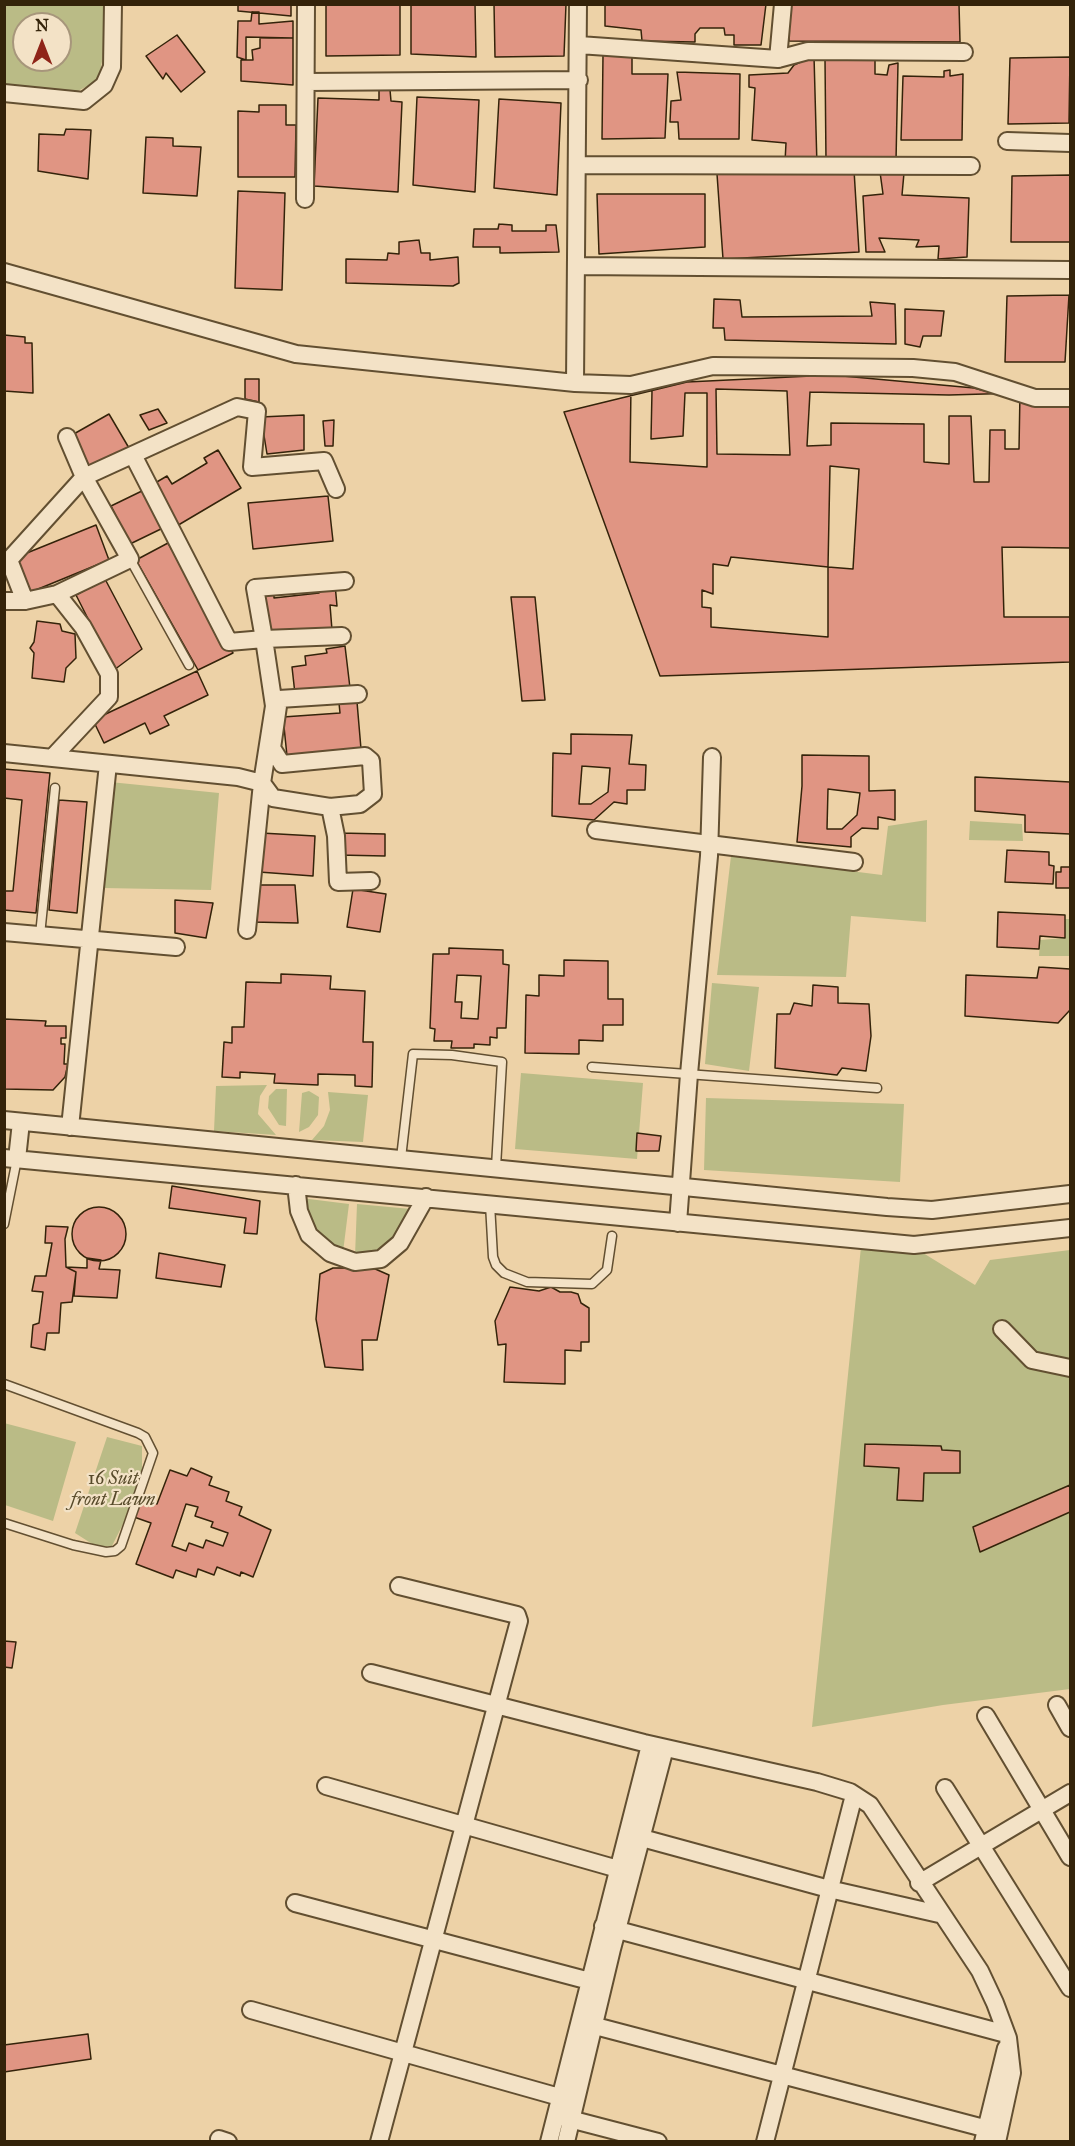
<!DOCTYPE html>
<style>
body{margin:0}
#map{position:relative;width:1075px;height:2146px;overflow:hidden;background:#edd2a7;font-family:"IM FELL Great Primer",serif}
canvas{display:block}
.frame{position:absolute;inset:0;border:6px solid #34230a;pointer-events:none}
.north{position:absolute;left:12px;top:12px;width:60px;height:60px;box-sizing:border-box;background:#f3e2c6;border:2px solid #a7967b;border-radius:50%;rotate:0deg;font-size:16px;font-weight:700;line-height:24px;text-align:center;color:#34230a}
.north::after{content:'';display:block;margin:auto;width:21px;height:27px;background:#8f2418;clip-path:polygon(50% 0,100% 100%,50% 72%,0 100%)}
</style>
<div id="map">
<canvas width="1075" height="2146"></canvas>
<div class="frame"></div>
<div class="north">N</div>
</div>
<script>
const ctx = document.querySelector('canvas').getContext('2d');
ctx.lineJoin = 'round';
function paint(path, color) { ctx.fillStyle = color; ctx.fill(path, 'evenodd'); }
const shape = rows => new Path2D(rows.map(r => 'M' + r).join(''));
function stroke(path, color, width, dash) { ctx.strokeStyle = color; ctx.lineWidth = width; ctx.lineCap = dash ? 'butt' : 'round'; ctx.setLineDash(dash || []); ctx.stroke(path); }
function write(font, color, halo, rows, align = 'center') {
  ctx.font = font + ' "IM FELL Great Primer",serif'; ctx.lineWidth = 4.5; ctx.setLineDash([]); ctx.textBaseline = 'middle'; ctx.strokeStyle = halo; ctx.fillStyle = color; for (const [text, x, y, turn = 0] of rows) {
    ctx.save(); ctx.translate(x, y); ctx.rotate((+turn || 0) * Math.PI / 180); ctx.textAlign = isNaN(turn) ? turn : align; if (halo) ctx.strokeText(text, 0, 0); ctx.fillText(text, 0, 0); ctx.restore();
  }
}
paint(shape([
 [5,5,107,5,108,24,99,80,76,92,5,85],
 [24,24,60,24,60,60,24,60],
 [110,782,219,793,211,890,103,888],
 [927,820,926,922,851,916,846,977,717,975,731,856,882,875,888,826],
 [970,821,1022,824,1023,841,969,840],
 [1065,919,1070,919,1070,956,1039,956,1040,940,1064,938],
 [712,983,759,987,749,1071,705,1064],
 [521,1073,643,1083,637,1159,515,1149],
 [267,1085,260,1096,258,1114,276,1135,214,1131,216,1086],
 [276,1089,287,1089,286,1126,279,1125,268,1108,269,1096],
 [309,1091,319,1097,318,1115,309,1127,299,1132,302,1093],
 [328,1092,368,1095,363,1142,312,1140,324,1126,330,1110],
 [706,1098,904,1104,900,1182,704,1170],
 [301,1198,349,1204,342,1260,309,1235],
 [357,1204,411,1209,381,1259,355,1256],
 [861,1247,915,1248,975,1285,990,1260,1070,1250,1070,1689,943,1705,812,1727],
 [4,1423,76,1442,53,1521,5,1505],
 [107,1437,142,1446,142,1472,131,1508,112,1546,97,1547,75,1533]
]), '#babb86');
const building = shape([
 [238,4,291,4,291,16,238,11,238,4],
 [326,4,400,4,400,55,326,56,326,4],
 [411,4,475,4,476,57,411,54,411,4],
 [494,4,566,4,564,56,495,57,494,4],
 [605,4,766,4,761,45,734,45,734,35,725,35,724,28,700,28,695,34,695,42,642,41,641,30,605,26,605,4],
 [787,4,959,4,960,42,789,41,787,4],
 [252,12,259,12,259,24,293,21,293,38,246,37,246,60,237,57,238,21,251,21,252,12],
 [177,35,205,72,181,92,166,73,163,79,146,56,177,35],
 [260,38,293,38,293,85,241,81,241,60,253,60,252,50,260,48,260,38],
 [603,55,632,55,632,74,668,74,665,138,602,139,603,55],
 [814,56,817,166,785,162,786,143,752,140,755,88,749,87,749,75,788,73,794,65,814,56],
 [875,57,875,74,887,75,889,65,898,63,896,161,826,161,825,59,875,57],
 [1070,57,1069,123,1008,124,1010,58,1070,57],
 [950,70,950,76,963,74,962,140,901,140,903,76,944,77,944,71,950,70],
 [677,72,740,74,739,139,679,139,678,122,670,122,671,101,681,100,677,72],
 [379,90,390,90,391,101,402,102,398,192,314,186,318,98,379,100,379,90],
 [417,97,479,100,475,192,413,185,417,97],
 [499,99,561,103,557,195,494,188,499,99],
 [259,105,286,105,286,125,296,125,295,177,238,177,238,111,259,112,259,105],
 [66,129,91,130,88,179,38,171,39,134,64,135,66,129],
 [146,137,173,138,173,146,201,147,197,196,143,193,146,137],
 [854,170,859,252,723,259,717,174,854,170],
 [880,172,904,173,902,195,969,198,967,257,938,259,939,246,916,247,919,240,879,238,885,252,866,252,863,196,883,194,880,172],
 [1070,175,1070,242,1011,242,1012,176,1070,175],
 [238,191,285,193,282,290,235,288,238,191],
 [597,194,705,194,705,247,599,254,597,194],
 [499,224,512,225,512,231,546,231,546,225,556,225,559,252,500,253,500,247,473,247,474,229,498,229,499,224],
 [419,240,421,253,430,253,430,260,458,257,459,283,453,286,346,283,346,259,387,260,388,253,399,254,399,242,419,240],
 [1069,295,1065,362,1005,362,1007,296,1069,295],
 [714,299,740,300,742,317,872,316,870,302,895,304,896,344,725,340,724,328,713,328,714,299],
 [905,309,944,311,941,336,923,336,920,347,905,344,905,309],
 [4,335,25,337,25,343,32,343,33,393,4,391,4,335],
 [832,375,974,388,1043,406,1070,406,1070,662,660,676,564,412,687,382,832,375],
 [245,379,259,379,259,402,245,399,245,379],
 [631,385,652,391,651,439,683,436,685,393,707,393,707,467,630,462,631,385],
 [716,389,787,391,790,455,717,454,716,389],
 [810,392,949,395,1020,393,1019,449,1005,449,1005,430,990,430,989,482,974,482,971,416,949,416,949,464,924,462,924,424,831,423,831,445,807,446,810,392],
 [158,409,167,423,149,430,140,415,158,409],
 [109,414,129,448,91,469,72,435,109,414],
 [304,415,304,450,267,454,261,417,304,415],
 [334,420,333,446,325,446,323,421,334,420],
 [218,450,241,488,175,527,150,486,167,476,172,484,207,463,204,458,218,450],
 [830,466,859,469,853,569,828,567,830,466],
 [146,489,165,527,130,544,111,506,146,489],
 [328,496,333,541,253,549,248,503,328,496],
 [96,525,109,560,26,594,12,559,96,525],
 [168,543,233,653,198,670,136,560,168,543],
 [1002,547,1070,548,1070,617,1004,617,1002,547],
 [731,557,828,567,828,637,711,627,711,608,702,607,702,590,713,594,713,564,728,566,731,557],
 [105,579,142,649,114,670,76,595,105,579],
 [335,584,337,606,330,605,332,630,266,637,261,595,274,593,274,598,319,593,318,586,335,584],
 [511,597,535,597,545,700,522,701,511,597],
 [37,621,60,624,62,631,75,634,76,658,66,668,64,682,32,678,34,653,30,648,34,642,37,621],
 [345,646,350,688,295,694,292,667,306,665,305,656,327,653,326,649,345,646],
 [197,671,208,695,164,716,169,725,150,734,145,723,104,743,93,720,197,671],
 [357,702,361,749,287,756,283,717,340,713,339,703,357,702],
 [571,734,632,735,629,764,646,765,645,790,627,790,627,804,614,802,594,820,552,816,553,753,571,754,571,734],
 [582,766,610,768,608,792,591,804,579,804,582,766],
 [802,755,869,756,869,791,895,790,895,820,878,817,878,829,862,828,851,837,851,847,797,842,802,786,802,755],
 [828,789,860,793,857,815,842,829,827,829,828,789],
 [4,769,50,773,36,913,4,910,4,891,13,891,22,800,4,798,4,769],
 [975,777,1070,782,1070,834,1025,832,1025,815,975,811,975,777],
 [59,800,87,802,77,913,49,910,59,800],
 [261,833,315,836,313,876,259,872,261,833],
 [339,833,385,834,385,856,338,855,339,833],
 [1007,850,1049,852,1049,865,1054,866,1053,884,1005,882,1007,850],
 [1061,867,1070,867,1070,888,1056,888,1056,872,1061,872,1061,867],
 [256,885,295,885,298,923,252,922,256,885],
 [353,889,386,894,380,932,347,927,353,889],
 [175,900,213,903,206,938,175,933,175,900],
 [998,912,1065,915,1065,938,1040,936,1039,949,997,947,998,912],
 [449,948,503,950,503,964,509,965,506,1028,497,1028,497,1038,490,1037,490,1045,474,1044,474,1048,451,1048,452,1041,434,1041,435,1029,430,1028,433,954,449,954,449,948],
 [457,975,481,976,478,1019,461,1018,462,1002,455,1002,457,975],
 [564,960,608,961,608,999,623,999,623,1025,603,1025,603,1041,579,1040,579,1054,525,1053,526,995,539,996,539,975,564,976,564,960],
 [1039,967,1070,969,1070,1010,1058,1023,965,1016,966,975,1037,978,1039,967],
 [281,974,331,976,330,989,365,991,363,1042,373,1042,372,1087,355,1086,355,1075,318,1074,318,1085,274,1083,275,1074,240,1072,240,1078,222,1077,224,1042,232,1043,232,1027,244,1027,246,982,281,983,281,974],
 [813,985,838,987,838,1003,869,1004,871,1036,866,1071,842,1068,837,1075,775,1068,777,1014,790,1014,794,1003,812,1006,813,985],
 [4,1019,46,1021,45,1026,66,1026,66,1038,61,1038,61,1044,65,1044,64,1064,68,1064,65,1077,53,1090,4,1089,4,1019],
 [637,1133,661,1136,659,1151,636,1151,637,1133],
 [172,1186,260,1201,257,1234,244,1233,246,1218,169,1208,172,1186],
 '72 1234a27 27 0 1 1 54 0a27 27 0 1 1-54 0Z',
 [46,1226,68,1227,65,1239,66,1267,76,1272,72,1302,61,1303,59,1333,47,1333,45,1350,31,1347,33,1325,39,1323,43,1292,32,1291,35,1276,46,1276,52,1243,45,1243,46,1226],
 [159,1253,225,1265,221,1287,156,1278,159,1253],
 [87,1258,101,1260,99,1269,120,1270,117,1298,74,1296,76,1272,66,1267,87,1268,87,1258],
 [333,1268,373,1268,389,1275,377,1340,362,1340,363,1370,325,1367,316,1319,320,1274,333,1268],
 [510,1287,539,1291,551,1287,560,1292,571,1292,578,1294,581,1303,589,1308,589,1342,581,1342,581,1351,565,1350,565,1384,504,1382,506,1344,498,1345,495,1321,510,1287],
 [865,1444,941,1446,942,1450,960,1451,960,1473,924,1473,923,1501,897,1500,899,1468,864,1466,865,1444],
 [191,1468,212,1477,209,1485,229,1492,226,1501,242,1507,239,1515,271,1530,253,1577,241,1572,240,1576,217,1567,214,1575,198,1569,196,1577,176,1570,173,1578,136,1564,151,1523,134,1517,141,1497,157,1504,170,1470,187,1476,191,1468],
 [186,1504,198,1507,195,1516,213,1522,211,1527,228,1533,223,1546,206,1540,203,1548,189,1543,186,1551,172,1546,186,1504],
 [1070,1485,1070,1512,980,1552,973,1527,1070,1485],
 [4,1641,16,1642,12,1668,4,1667,4,1641],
 [88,2034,91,2059,4,2072,4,2045,88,2034]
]);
paint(building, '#e09583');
stroke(building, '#34230a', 1.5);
const lane = shape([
 [130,559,189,665],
 [40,935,55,788],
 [592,1067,877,1088],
 [401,1158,413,1054,452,1055,502,1062,496,1167],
 [490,1204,493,1257,496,1265,504,1273,527,1282,592,1284,607,1270,612,1236],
 [4,1224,17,1159],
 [4,1384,138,1433,145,1437,153,1453,121,1546,115,1551,106,1552,73,1545,4,1523]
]);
const street = shape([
 [579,45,778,59,808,51,964,52],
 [778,59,783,4],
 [306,82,579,80],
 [4,93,84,101,104,85,112,67,113,4],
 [1007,141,1070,143],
 [578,165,971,166],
 [305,199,306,4],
 [577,266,1070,270],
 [4,272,296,354,575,383,631,385,713,366,913,368,955,372,1035,398,1070,398],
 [575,383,578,4],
 [133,455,229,642,264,639,255,588,345,581],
 [57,594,130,559,84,477,237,407,257,411,252,467,324,461,336,489],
 [4,601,25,601,57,594,83,627,109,674,109,697,52,758],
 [25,601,9,560,84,477,67,437],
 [4,753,238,777,262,783,274,706,264,639,342,636],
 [262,783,273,798,330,807,336,836,338,882,371,881],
 [330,807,360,804,373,794,371,761,365,756,282,764,272,748,279,699,358,694],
 [596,830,854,862],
 [247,930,262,783],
 [4,932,176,947],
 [4,1120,887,1207,932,1210,1070,1194],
 [70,1127,108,764],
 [4,1158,914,1245,1070,1228],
 [17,1159,21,1122],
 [296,1185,299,1211,309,1235,330,1253,355,1262,381,1259,400,1243,426,1197],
 [678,1223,689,1074,709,856,712,757],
 [1002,1329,1032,1360,1070,1368],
 [371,1673,644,1743,817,1782,850,1792,870,1805,980,1971,995,2003,1008,2038,1012,2073,997,2142],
 [1057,1705,1070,1728],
 [986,1716,1070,1857],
 [326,1786,618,1869],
 [945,1788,1070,1988],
 [631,1835,829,1889,939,1914],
 [919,1883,1070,1793],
 [295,1903,601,1984],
 [603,1926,1006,2034],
 [251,2010,570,2100],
 [580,2022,999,2132],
 [562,2117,658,2142],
 [219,2139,228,2142],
 [379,2142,519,1621,517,1615,399,1586],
 [549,2142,650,1745],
 [566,2142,612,1949,665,1748],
 [765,2142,854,1795],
 [983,2142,1006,2048]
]);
stroke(lane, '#624f31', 11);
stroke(street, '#624f31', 20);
stroke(lane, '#f3e2c6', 8);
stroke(street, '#f3e2c6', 16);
write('italic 18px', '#564929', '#f3e2c6', [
 ["16 Suit",113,1480],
 ["front Lawn",113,1501]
]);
</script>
